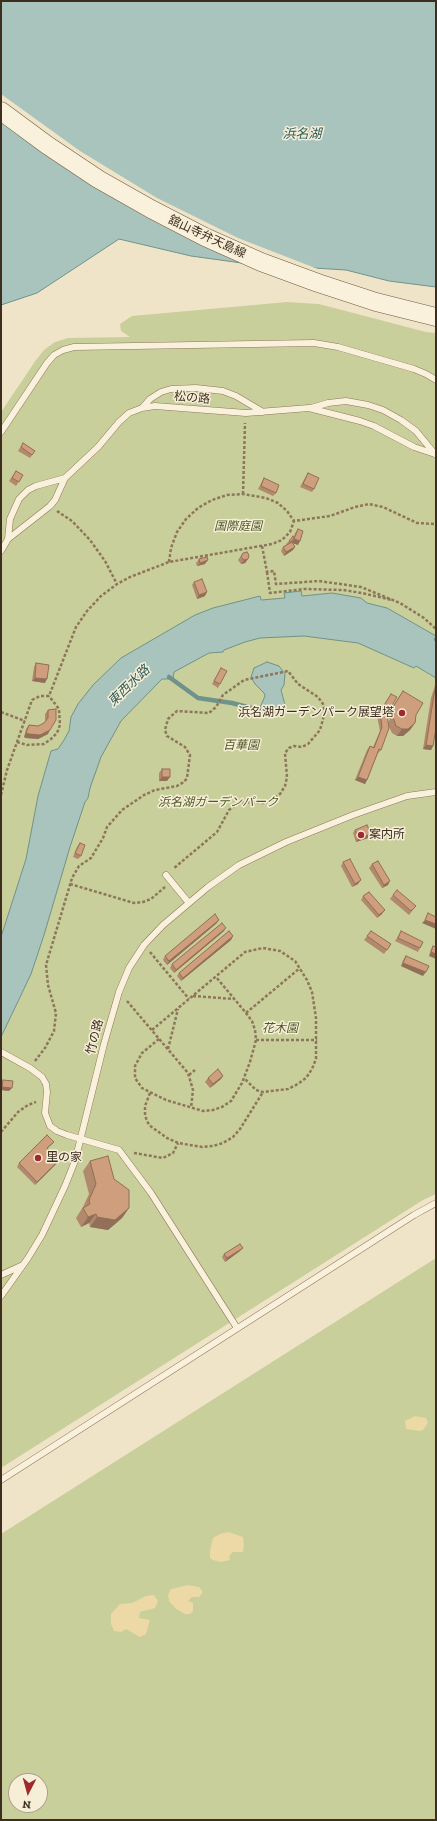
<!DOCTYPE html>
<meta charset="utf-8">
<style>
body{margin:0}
#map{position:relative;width:437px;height:1821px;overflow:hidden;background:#f0e4c8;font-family:"Zilla Slab",serif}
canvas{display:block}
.frame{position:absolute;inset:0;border:2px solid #3d2e20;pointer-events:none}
.north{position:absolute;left:8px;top:1773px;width:40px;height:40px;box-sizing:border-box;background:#f7eed8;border:1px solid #ada18e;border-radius:50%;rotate:186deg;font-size:11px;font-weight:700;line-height:16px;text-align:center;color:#3d2e20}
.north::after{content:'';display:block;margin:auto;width:14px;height:18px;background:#9e2a2b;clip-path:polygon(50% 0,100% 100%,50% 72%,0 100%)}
</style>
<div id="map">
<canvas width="437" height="1821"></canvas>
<div class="frame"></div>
<div class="north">N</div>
</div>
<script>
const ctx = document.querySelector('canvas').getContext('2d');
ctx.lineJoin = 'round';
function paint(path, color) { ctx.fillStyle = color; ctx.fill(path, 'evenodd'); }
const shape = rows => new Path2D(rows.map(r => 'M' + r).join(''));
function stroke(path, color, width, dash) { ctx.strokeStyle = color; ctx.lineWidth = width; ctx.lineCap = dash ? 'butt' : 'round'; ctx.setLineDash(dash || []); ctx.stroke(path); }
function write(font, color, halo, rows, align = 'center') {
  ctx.font = font + ' "Zilla Slab","Noto Sans JP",serif'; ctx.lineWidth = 3; ctx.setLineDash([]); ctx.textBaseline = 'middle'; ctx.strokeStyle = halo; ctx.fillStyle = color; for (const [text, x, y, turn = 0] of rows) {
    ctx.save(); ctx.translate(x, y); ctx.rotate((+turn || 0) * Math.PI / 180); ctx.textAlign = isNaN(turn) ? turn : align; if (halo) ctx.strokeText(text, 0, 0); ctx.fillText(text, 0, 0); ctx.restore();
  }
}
paint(shape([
 [287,302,319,304,426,332,436,333,436,1194,423,1200,1,1468,1,412,36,360,44,350,55,342,68,338,130,337,121,331,120,324,132,316],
 [436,1258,436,1820,1,1820,1,1534],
 [16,1781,40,1781,40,1805,16,1805]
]), '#c9cf9b');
paint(shape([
 [415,1416,426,1418,428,1423,423,1430,420,1431,406,1429,405,1421],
 [228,1532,243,1537,244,1545,243,1552,233,1552,229,1556,230,1560,221,1562,213,1560,210,1558,210,1551,213,1538,220,1534],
 [188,1585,199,1587,203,1592,199,1597,192,1597,188,1601,193,1603,193,1611,190,1614,185,1614,176,1609,169,1601,168,1595,171,1589],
 [154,1595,158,1601,155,1608,140,1612,139,1618,150,1620,146,1634,140,1637,126,1629,121,1632,114,1631,111,1624,111,1614,120,1604,132,1603,146,1596]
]), '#ecd9a5');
const water = shape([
 [1,1,436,1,436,287,389,281,346,270,249,264,191,256,119,239,37,293,1,305,1,1],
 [301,591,302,596,332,593,361,598,367,603,387,608,436,636,434,640,436,641,436,678,416,666,414,668,358,643,304,636,260,638,245,642,224,650,223,652,209,653,174,672,173,679,162,679,121,721,101,757,90,788,88,798,85,802,70,847,44,935,31,974,1,1037,1,937,26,859,38,796,51,751,58,749,64,740,69,731,71,717,78,704,93,685,121,658,195,615,213,608,260,596,261,600,285,598,284,593,301,591],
 [267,662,279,666,285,674,284,685,281,690,285,705,271,712,259,710,265,696,264,693,255,684,251,677,254,668,267,662]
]);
paint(water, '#a9c4bc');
stroke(water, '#6f938a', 1);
paint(shape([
 [1,94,80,151,157,198,238,238,323,271,248,266,201,245,146,217,93,186,1,122]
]), '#f0e4c8');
stroke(shape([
 [169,677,198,698,232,703,259,710]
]), '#6f938a', 4.5);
const lane = shape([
 [142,408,150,399,161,392,171,389,196,388,223,391,236,396,263,412],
 [311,408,328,403,346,401,368,405,383,410,401,420,416,431,435,454],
 [1,432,47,363,54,355,63,350,74,347,314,343,338,347,414,369,426,374,436,380],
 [8,539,10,519,19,499,28,490,36,486,65,478],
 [1,551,8,539,50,506,55,500,65,478,98,447,119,422,129,413,142,408,155,406,246,413,309,408,360,421,374,426,414,447,435,454],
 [166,875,189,903],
 [1,1052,30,1068,42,1077,46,1084,47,1092,45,1113,50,1126,57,1131,67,1135,119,1150,151,1193,237,1328],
 [1,1275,23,1265],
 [1,1296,28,1258,42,1235,65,1186,75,1161,104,1044,119,992,129,968,144,945,163,925,208,887,239,865,286,842,353,815,407,796,436,792],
 [1,1480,414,1215,436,1203]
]);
const secondary = shape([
 [1,111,47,145,98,179,151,209,205,237,261,262,318,283,376,302,436,317]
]);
stroke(lane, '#8d765c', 7);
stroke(secondary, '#6f573f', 19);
stroke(shape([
 [243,494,245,423],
 [57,511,72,521,90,540,105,561,117,584],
 [262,546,267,572,274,571,276,584,319,581,361,587,400,603,424,618,436,629],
 [169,562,171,548,177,532,186,519,198,508,212,500,227,495,243,494,266,498,278,503,287,511,294,521],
 [267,572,270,593,304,589,343,590,362,593,392,600],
 [1,712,25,721],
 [17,742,27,745,44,744,51,739,57,733,60,725,59,709,49,696],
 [1,795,7,770,32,700,40,696,49,696,76,627,87,611,101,596,117,584,130,577,169,562,272,544,282,540,290,532,294,521,330,516,355,507,369,504,383,507,417,523,436,524],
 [70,884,134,903,143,902,151,899,165,887],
 [150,952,189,999],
 [193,996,234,999],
 [127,1001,188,1073,193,1090,191,1108],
 [246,1013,300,968],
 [152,1030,245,952,263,948,280,951,295,961,307,980,312,992,316,1018,316,1059,312,1069,306,1078,298,1084,288,1089,263,1092,256,1090,244,1078],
 [159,1039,142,1053,135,1066,135,1078,142,1088,166,1100,203,1111,213,1110,222,1107,231,1101,242,1083,250,1062,256,1040,255,1030,252,1021,246,1013,216,977],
 [256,1040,317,1040],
 [168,1049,178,1009],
 [35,1061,45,1048,54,1031,56,1013,48,985,46,965,72,878,79,866,91,858,103,838,107,827,122,810,144,795,155,790,177,786,184,782,187,778,190,755,185,747,167,736,165,730,168,719,177,711,209,713,216,707,223,695,244,680,288,671,298,684,318,697,323,704,325,712,320,730,308,744,302,747,294,746,289,748,285,753,287,777,285,786,280,794,272,800,263,803,245,802,236,805,229,810,217,832,173,869],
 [189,1075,195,1070],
 [150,1093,145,1106,145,1116,149,1125,167,1138,178,1143,202,1147,213,1146,223,1143,233,1137,240,1129,263,1092],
 [1,1132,18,1112,28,1105,36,1102],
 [134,1153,163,1158,173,1153,178,1143]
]), '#8d765c', 2.5, [3, 2]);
stroke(lane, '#faf1dc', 6);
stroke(secondary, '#faf1dc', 18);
paint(shape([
 [23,443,35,451,30,458,18,451],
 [16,471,23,475,16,486,9,481],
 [308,473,314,489,312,492,300,487,306,476],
 [264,478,276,493,273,496,258,489],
 [298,529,298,545,293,543,293,550,284,556,281,551,283,547,287,545,286,544,289,541,294,537,295,533],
 [243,553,248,559,245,563,241,564,238,560],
 [199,559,205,564,197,566,196,563],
 [194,582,205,596,197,599,192,585],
 [36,663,45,683,32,681,34,667],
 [221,668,220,684,218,688,212,684],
 [436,682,436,728,433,746,431,750,423,749,431,698],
 [403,691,416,715,415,723,410,730,403,736,397,736,392,733,388,725,381,750,378,753,365,784,355,780,367,750,370,746,373,747,380,731,377,716,389,697,387,714,387,716],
 [387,718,390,719,388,723],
 [48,710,48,734,38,739,26,738,24,737,26,729,29,725,38,726,44,724,45,721,45,714],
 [162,769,167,781,159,781,159,773],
 [355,830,371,834,368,838,356,842,353,833],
 [80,843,81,856,78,859,73,857,77,847],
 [343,862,358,884,352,887,341,866],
 [372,864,388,885,382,888,369,868],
 [393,895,416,906,409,915,390,899],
 [363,896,382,914,377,918,361,900],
 [217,923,167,965,163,960,165,956],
 [224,931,174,973,170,968,172,964],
 [371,931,391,944,384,954,364,940],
 [401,931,420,948,418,952,395,941],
 [233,936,231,940,181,981,177,976,179,973],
 [433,946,436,947,429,956,431,949],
 [406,956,423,976,401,966,403,960],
 [223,1076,221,1079,210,1088,205,1082,208,1078],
 [3,1080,9,1091,1,1090,1,1083],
 [54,1142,47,1149,59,1160,56,1164,35,1185,17,1167,19,1163],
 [90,1161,114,1179,129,1208,122,1218,108,1230,90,1227,89,1223,81,1227,76,1218,83,1207,89,1194,83,1171],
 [240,1251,225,1262,222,1257,224,1254]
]), '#b2896c');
paint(shape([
 [294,539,300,541,298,545,292,543],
 [295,547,293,550,284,556,286,552],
 [248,559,245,563,241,564,244,560],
 [208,560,205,564,197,566,200,563],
 [207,592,205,596,197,599,199,595],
 [35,678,47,679,45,683,32,681],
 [415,723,410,730,403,736,397,736,402,729],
 [50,730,48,734,38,739,26,738,24,737,26,733],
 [426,745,433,746,431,750,423,749],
 [162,777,170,777,167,781,159,781],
 [358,777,367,780,365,784,355,780],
 [371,834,368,838,356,842,359,838],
 [361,880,358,884,352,887,355,884],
 [390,881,388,885,382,888,384,885],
 [385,910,382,914,377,918,379,915],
 [219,920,217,923,167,965,169,961],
 [425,920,436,924,436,929,422,923],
 [226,928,224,931,174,973,176,970],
 [233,936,231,940,181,981,183,978],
 [431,952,436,954,436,959,429,956],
 [403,963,426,972,423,976,401,966],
 [223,1076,221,1079,210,1088,213,1084],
 [2,1087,12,1088,9,1091,1,1090,1,1089],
 [59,1160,56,1164,35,1185,37,1182],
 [129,1208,122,1218,108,1230,90,1227,97,1217],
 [96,1214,89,1223,81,1227,88,1217],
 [243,1248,240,1251,225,1262,227,1258]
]), '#916f58');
const building = shape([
 [23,443,35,451,32,455,21,447,23,443],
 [16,471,23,475,19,482,12,478,16,471],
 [308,473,319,478,314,489,303,484,308,473],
 [264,478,279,485,276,493,261,486,264,478],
 [298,529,303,531,300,541,294,539,298,529],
 [293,536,294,538,291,542,289,541,293,536],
 [292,542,295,547,286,552,283,547,292,542],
 [247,552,249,555,248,559,244,560,241,557,243,553,247,552],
 [207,557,208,560,200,563,199,559,207,557],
 [202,579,207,592,199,595,194,582,202,579],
 [36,663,49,665,47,679,35,678,36,663],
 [221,668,227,671,220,684,214,681,221,668],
 [436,687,436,728,433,746,426,745,434,695,436,687],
 [403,691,423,703,416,715,415,723,408,729,402,729,396,726,393,717,394,712,391,710,403,691],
 [391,694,397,697,387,714,389,728,381,750,379,749,367,780,358,777,370,746,374,748,382,727,380,712,391,694],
 [56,709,56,720,50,730,40,735,29,734,26,733,29,725,38,726,44,723,48,718,48,710,56,709],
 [162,769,170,769,170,777,162,777,162,769],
 [367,825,371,834,359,838,355,830,367,825],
 [80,843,85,845,81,856,75,853,80,843],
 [350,859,361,880,355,884,343,862,350,859],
 [378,861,390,881,384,885,372,864,378,861],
 [397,890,416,906,411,911,393,895,397,890],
 [369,892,385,910,379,915,363,896,369,892],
 [428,913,436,917,436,924,425,920,428,913],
 [215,914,219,920,169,961,165,956,215,914],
 [222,923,226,928,176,970,172,964,222,923],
 [229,931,233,936,183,978,179,973,229,931],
 [371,931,391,944,387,950,367,936,371,931],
 [401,931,423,942,420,948,398,938,401,931],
 [433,946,436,947,436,954,431,952,433,946],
 [406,956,429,966,426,972,403,963,406,956],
 [218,1069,223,1076,213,1084,208,1078,218,1069],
 [3,1080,13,1081,12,1088,2,1087,3,1080],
 [47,1135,54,1142,47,1148,59,1160,37,1182,19,1163,47,1135],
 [108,1156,114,1179,129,1190,129,1208,115,1220,97,1217,96,1214,88,1217,83,1208,90,1204,89,1200,96,1184,90,1161,108,1156],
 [240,1244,243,1248,227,1258,224,1254,240,1244]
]);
paint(building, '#cf9f7d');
stroke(building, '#916f58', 1);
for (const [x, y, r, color] of [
 [402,713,4,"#9e2a2b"],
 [361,835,4,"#9e2a2b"],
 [38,1158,4,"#9e2a2b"]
]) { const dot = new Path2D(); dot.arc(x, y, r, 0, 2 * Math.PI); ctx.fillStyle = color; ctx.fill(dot); stroke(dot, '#f7eed8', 1.5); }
write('12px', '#3d2e20', '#f7eed8', [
 ["舘山寺弁天島線",207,237,25],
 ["松の路",192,398,5],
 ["竹の路",95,1037,-75]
]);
write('italic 12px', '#4d5a26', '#f7eed8', [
 ["国際庭園",238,527],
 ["百華園",241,746],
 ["浜名湖ガーデンパーク",218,803],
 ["花木園",280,1029]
]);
write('12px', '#3d2e20', '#f7eed8', [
 ["浜名湖ガーデンパーク展望塔",394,713,"right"],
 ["案内所",369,835],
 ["里の家",46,1158]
], 'left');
write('italic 13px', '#2f5d5a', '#f7eed8', [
 ["浜名湖",302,134],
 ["東西水路",129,686,-44]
]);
</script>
